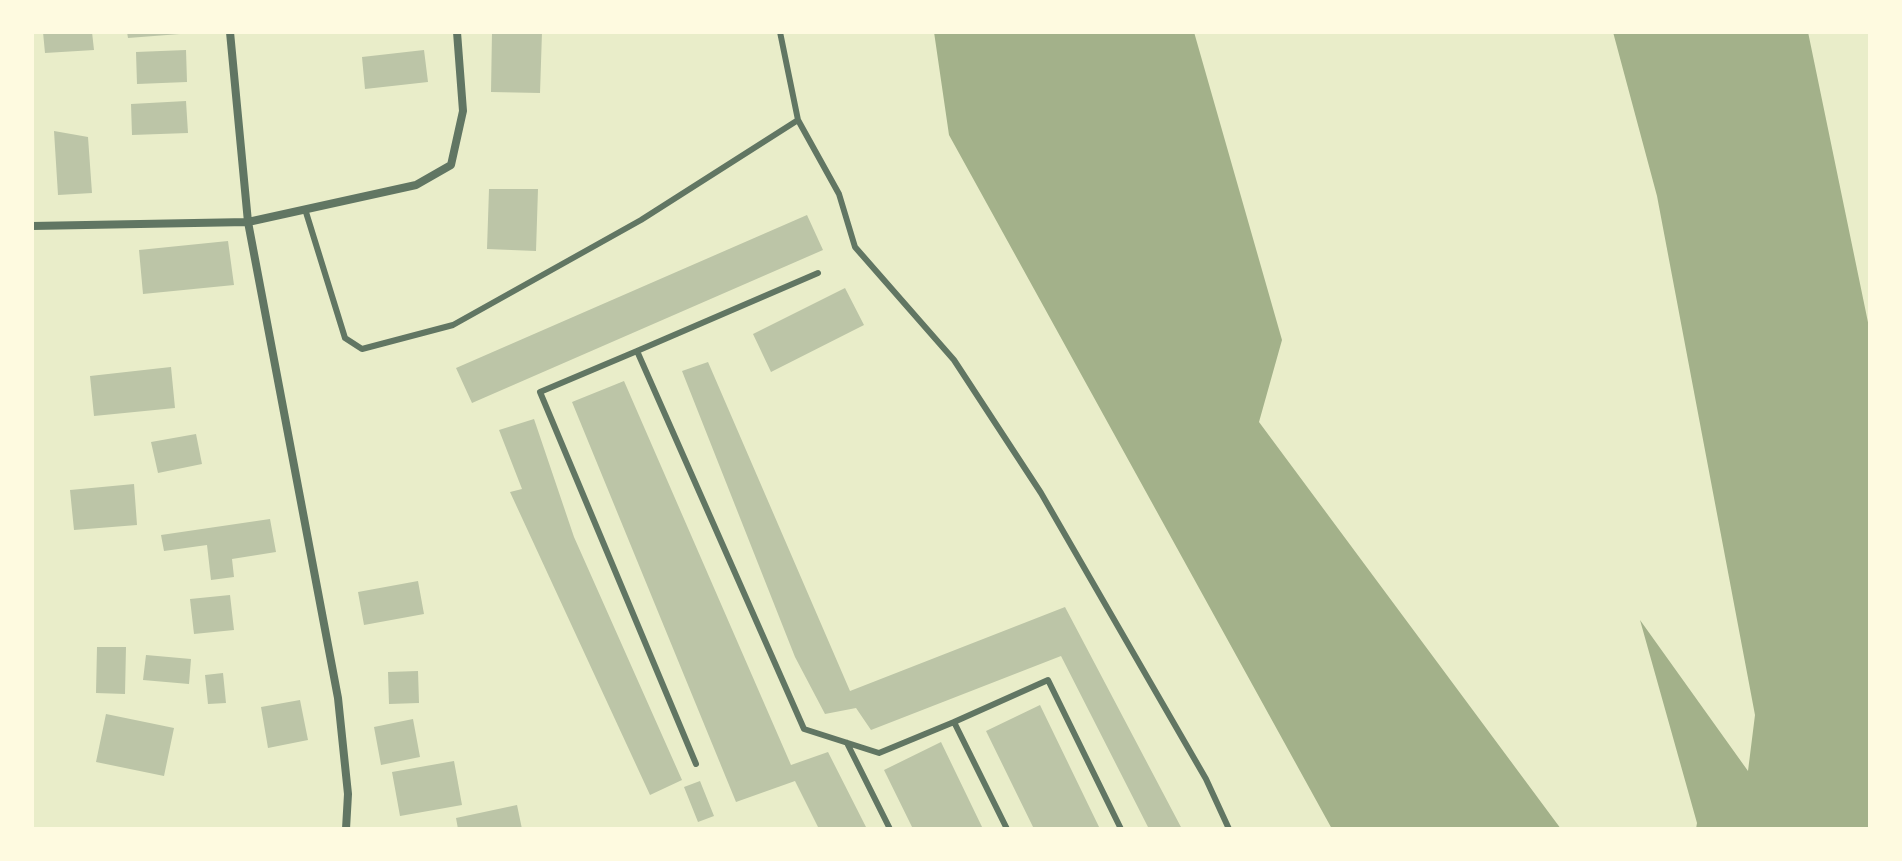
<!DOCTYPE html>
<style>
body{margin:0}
#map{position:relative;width:1902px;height:861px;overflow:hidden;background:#e9edc9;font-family:"Work Sans",sans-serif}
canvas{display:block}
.frame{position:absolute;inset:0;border:34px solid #fefae0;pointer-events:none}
</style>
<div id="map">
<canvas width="1902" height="861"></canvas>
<div class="frame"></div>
</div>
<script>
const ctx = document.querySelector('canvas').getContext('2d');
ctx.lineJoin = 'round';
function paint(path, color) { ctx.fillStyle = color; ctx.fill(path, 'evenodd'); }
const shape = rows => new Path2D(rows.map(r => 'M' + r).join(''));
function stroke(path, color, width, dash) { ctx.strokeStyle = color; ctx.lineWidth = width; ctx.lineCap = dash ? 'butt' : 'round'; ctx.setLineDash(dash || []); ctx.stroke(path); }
paint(shape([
 [934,32,1194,32,1282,340,1259,422,1561,829,1332,829,949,135],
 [1613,32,1808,32,1870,332,1870,829,1696,829,1697,823,1640,620,1748,771,1755,715,1657,196]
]), '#a3b18a');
paint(shape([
 [43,32,92,32,94,50,45,53],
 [127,32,180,32,180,34,128,38],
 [492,32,542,32,540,93,491,92],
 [186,50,187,82,137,84,136,52],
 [424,50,428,82,365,89,362,57],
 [186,101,188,133,132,135,131,104],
 [54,131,88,137,92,193,58,195],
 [489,189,538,189,536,251,487,249],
 [807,215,823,250,472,403,456,368],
 [228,241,234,285,143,294,139,250],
 [845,288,864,325,771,372,753,334],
 [708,362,850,691,1065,607,1182,829,1149,829,1061,656,871,730,856,708,825,714,795,657,682,371],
 [171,367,175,408,94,416,90,376],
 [624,381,791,765,828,752,867,829,819,829,795,781,736,802,572,402],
 [534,419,574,537,682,780,650,795,510,492,522,489,499,430],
 [196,434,202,464,158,473,151,442],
 [134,484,137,525,74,530,70,490],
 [270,519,276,552,232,559,234,577,211,580,207,545,164,551,161,535],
 [418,581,424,614,364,625,358,592],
 [230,595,234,630,194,634,190,599],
 [97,647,126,647,125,694,96,693],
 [146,655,191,659,189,684,143,680],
 [418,671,419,703,389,704,388,672],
 [223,673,226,703,208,704,205,675],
 [300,700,308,740,268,748,261,707],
 [1040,705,1100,829,1034,829,986,731],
 [106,714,174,728,164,776,96,762],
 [413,719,420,757,381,765,374,727],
 [941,742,983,829,913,829,884,770],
 [454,761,462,805,400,816,392,772],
 [700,781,714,816,698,822,684,787],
 [517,805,522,829,458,829,456,818]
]), '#bcc5a7');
stroke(shape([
 [798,120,839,194,855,247,954,360,1041,493,1206,779,1229,829],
 [305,209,345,338,362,349,453,325,641,220,798,120,780,32],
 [637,351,818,273],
 [954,722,1048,680,1121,829],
 [847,743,890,829],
 [696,764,540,392,637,351,804,729,879,753,954,722,1007,829]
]), '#617663', 6);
stroke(shape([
 [230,32,248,222,338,698,348,794,346,829],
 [32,226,248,222,416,185,451,165,463,111,457,32]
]), '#617663', 8);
</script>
